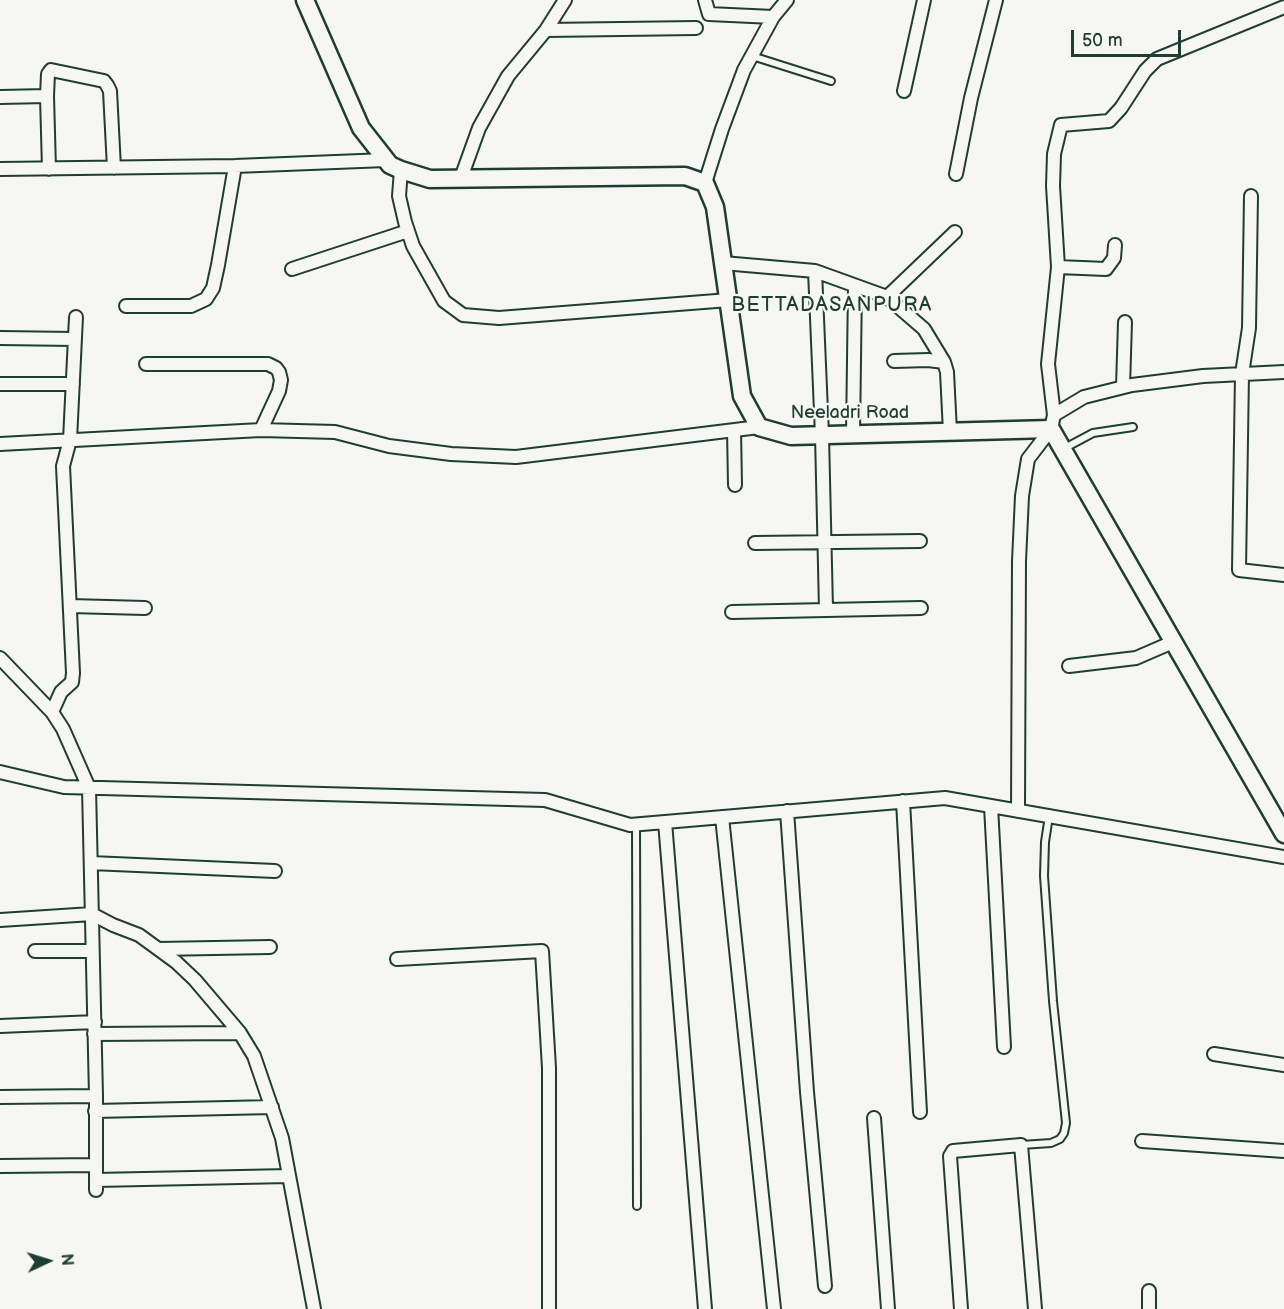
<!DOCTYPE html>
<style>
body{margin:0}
#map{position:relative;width:1284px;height:1309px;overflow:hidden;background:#f6f6f2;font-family:"Balsamiq Sans",sans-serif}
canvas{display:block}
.north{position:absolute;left:18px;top:1231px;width:60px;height:60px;-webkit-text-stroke:4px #f6f6f2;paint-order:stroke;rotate:86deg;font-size:16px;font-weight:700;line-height:24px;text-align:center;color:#1f3d34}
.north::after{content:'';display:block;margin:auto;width:21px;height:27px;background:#1f3d34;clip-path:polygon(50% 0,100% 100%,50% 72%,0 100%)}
.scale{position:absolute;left:1071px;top:30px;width:110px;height:27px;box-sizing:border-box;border:3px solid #1f3d34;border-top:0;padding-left:8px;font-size:18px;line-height:21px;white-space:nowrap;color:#1f3d34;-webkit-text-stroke:4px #f6f6f2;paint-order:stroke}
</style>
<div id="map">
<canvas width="1284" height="1309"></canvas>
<div class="north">N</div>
<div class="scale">50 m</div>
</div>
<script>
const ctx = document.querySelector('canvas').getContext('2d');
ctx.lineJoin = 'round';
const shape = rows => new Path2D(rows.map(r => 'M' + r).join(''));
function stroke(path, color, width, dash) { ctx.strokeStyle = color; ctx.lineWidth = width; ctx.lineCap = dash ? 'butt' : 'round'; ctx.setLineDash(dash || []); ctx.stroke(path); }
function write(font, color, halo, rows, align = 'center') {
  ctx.font = font + ' "Balsamiq Sans",sans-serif'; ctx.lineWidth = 4.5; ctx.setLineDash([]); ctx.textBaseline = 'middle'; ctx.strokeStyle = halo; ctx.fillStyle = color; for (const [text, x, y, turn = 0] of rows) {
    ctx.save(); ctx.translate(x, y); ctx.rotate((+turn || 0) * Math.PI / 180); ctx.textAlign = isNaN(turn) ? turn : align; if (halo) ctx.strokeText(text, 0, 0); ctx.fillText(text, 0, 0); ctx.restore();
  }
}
const lane = shape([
 [752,56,831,81],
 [1063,449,1093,433,1133,427],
 [636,825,637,1206],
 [1021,1145,1051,1143,1060,1139,1064,1133,1066,1123,1053,1001,1044,876,1045,842,1049,816]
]);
const street = shape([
 [705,0,709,14,773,17],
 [546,30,696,28],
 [904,91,924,0],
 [0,97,47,96],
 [0,169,235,166,386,160],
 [49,169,47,96,48,74,51,70,104,81,107,85,110,91,114,168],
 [401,170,399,196,405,222,413,246,444,301,463,315,499,318,729,300],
 [956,174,971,98,996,0],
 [461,178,479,128,508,76,546,30,565,0],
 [705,183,722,129,744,70,773,17,787,0],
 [1251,196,1249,328,1242,374,1239,570,1284,575],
 [723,263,815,271,822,435,826,609],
 [1058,267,1106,269,1114,258,1115,245],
 [292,269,408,231],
 [815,271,887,297,924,329,944,362,947,372,950,432],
 [887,297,955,232],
 [126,306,191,306,206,299,213,288,218,265,235,166],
 [0,338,74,339],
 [894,361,928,360,944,362],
 [146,364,268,364,276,368,279,372,281,380,279,391,261,430],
 [0,384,73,384],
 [1123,387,1125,322],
 [1054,415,1084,397,1132,385,1203,376,1284,372],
 [734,430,735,485],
 [853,434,855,286],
 [0,444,261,430,335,432,389,446,451,454,516,457,759,427],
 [755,543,920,541],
 [70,606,145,608],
 [732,612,921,608],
 [0,658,52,712,63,729,89,788,96,1096,96,1190],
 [1069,666,1136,658,1173,642],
 [52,712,61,692,72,682,73,673,63,466,70,440,76,317],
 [0,772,64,787,545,800,630,825,945,798,1284,857],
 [903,801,920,1112],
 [991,806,1004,1047],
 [787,811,807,1092,825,1286],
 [1018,811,1019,561,1022,496,1028,459,1051,429,1054,415,1048,364,1058,267,1053,186,1054,154,1061,125,1109,121,1121,108,1145,71,1157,59,1284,7],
 [722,817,774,1309],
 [665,822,705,1309],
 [91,863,275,871],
 [0,920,92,914,113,925,139,935,176,962,195,980,240,1033,254,1056,282,1138,314,1309],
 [158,949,270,947],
 [35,951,92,951],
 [397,959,542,951,549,1068,549,1309],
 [0,1026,95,1022],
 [94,1034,240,1033],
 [1214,1054,1284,1065],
 [0,1097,96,1096],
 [95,1111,272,1107],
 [874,1118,888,1309],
 [1142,1141,1284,1151],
 [0,1166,95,1165],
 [96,1180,289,1176],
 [1149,1291,1149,1309],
 [961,1309,950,1156,953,1151,1021,1145,1035,1309]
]);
const secondary = shape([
 [305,0,361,128,390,165,401,170,430,179,685,176,705,183,715,207,742,396,759,427,791,436,1051,429,1284,834]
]);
stroke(lane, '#1f3d34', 10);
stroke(street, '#1f3d34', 16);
stroke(secondary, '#1f3d34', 21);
stroke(lane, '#f6f6f2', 6);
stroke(street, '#f6f6f2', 12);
stroke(secondary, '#f6f6f2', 16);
write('18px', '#1f3d34', '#f6f6f2', [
 ["Neeladri Road",850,413]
]);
ctx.letterSpacing = '1.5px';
write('20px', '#1f3d34', '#f6f6f2', [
 ["BETTADASANPURA",832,306]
]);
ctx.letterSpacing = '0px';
</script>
